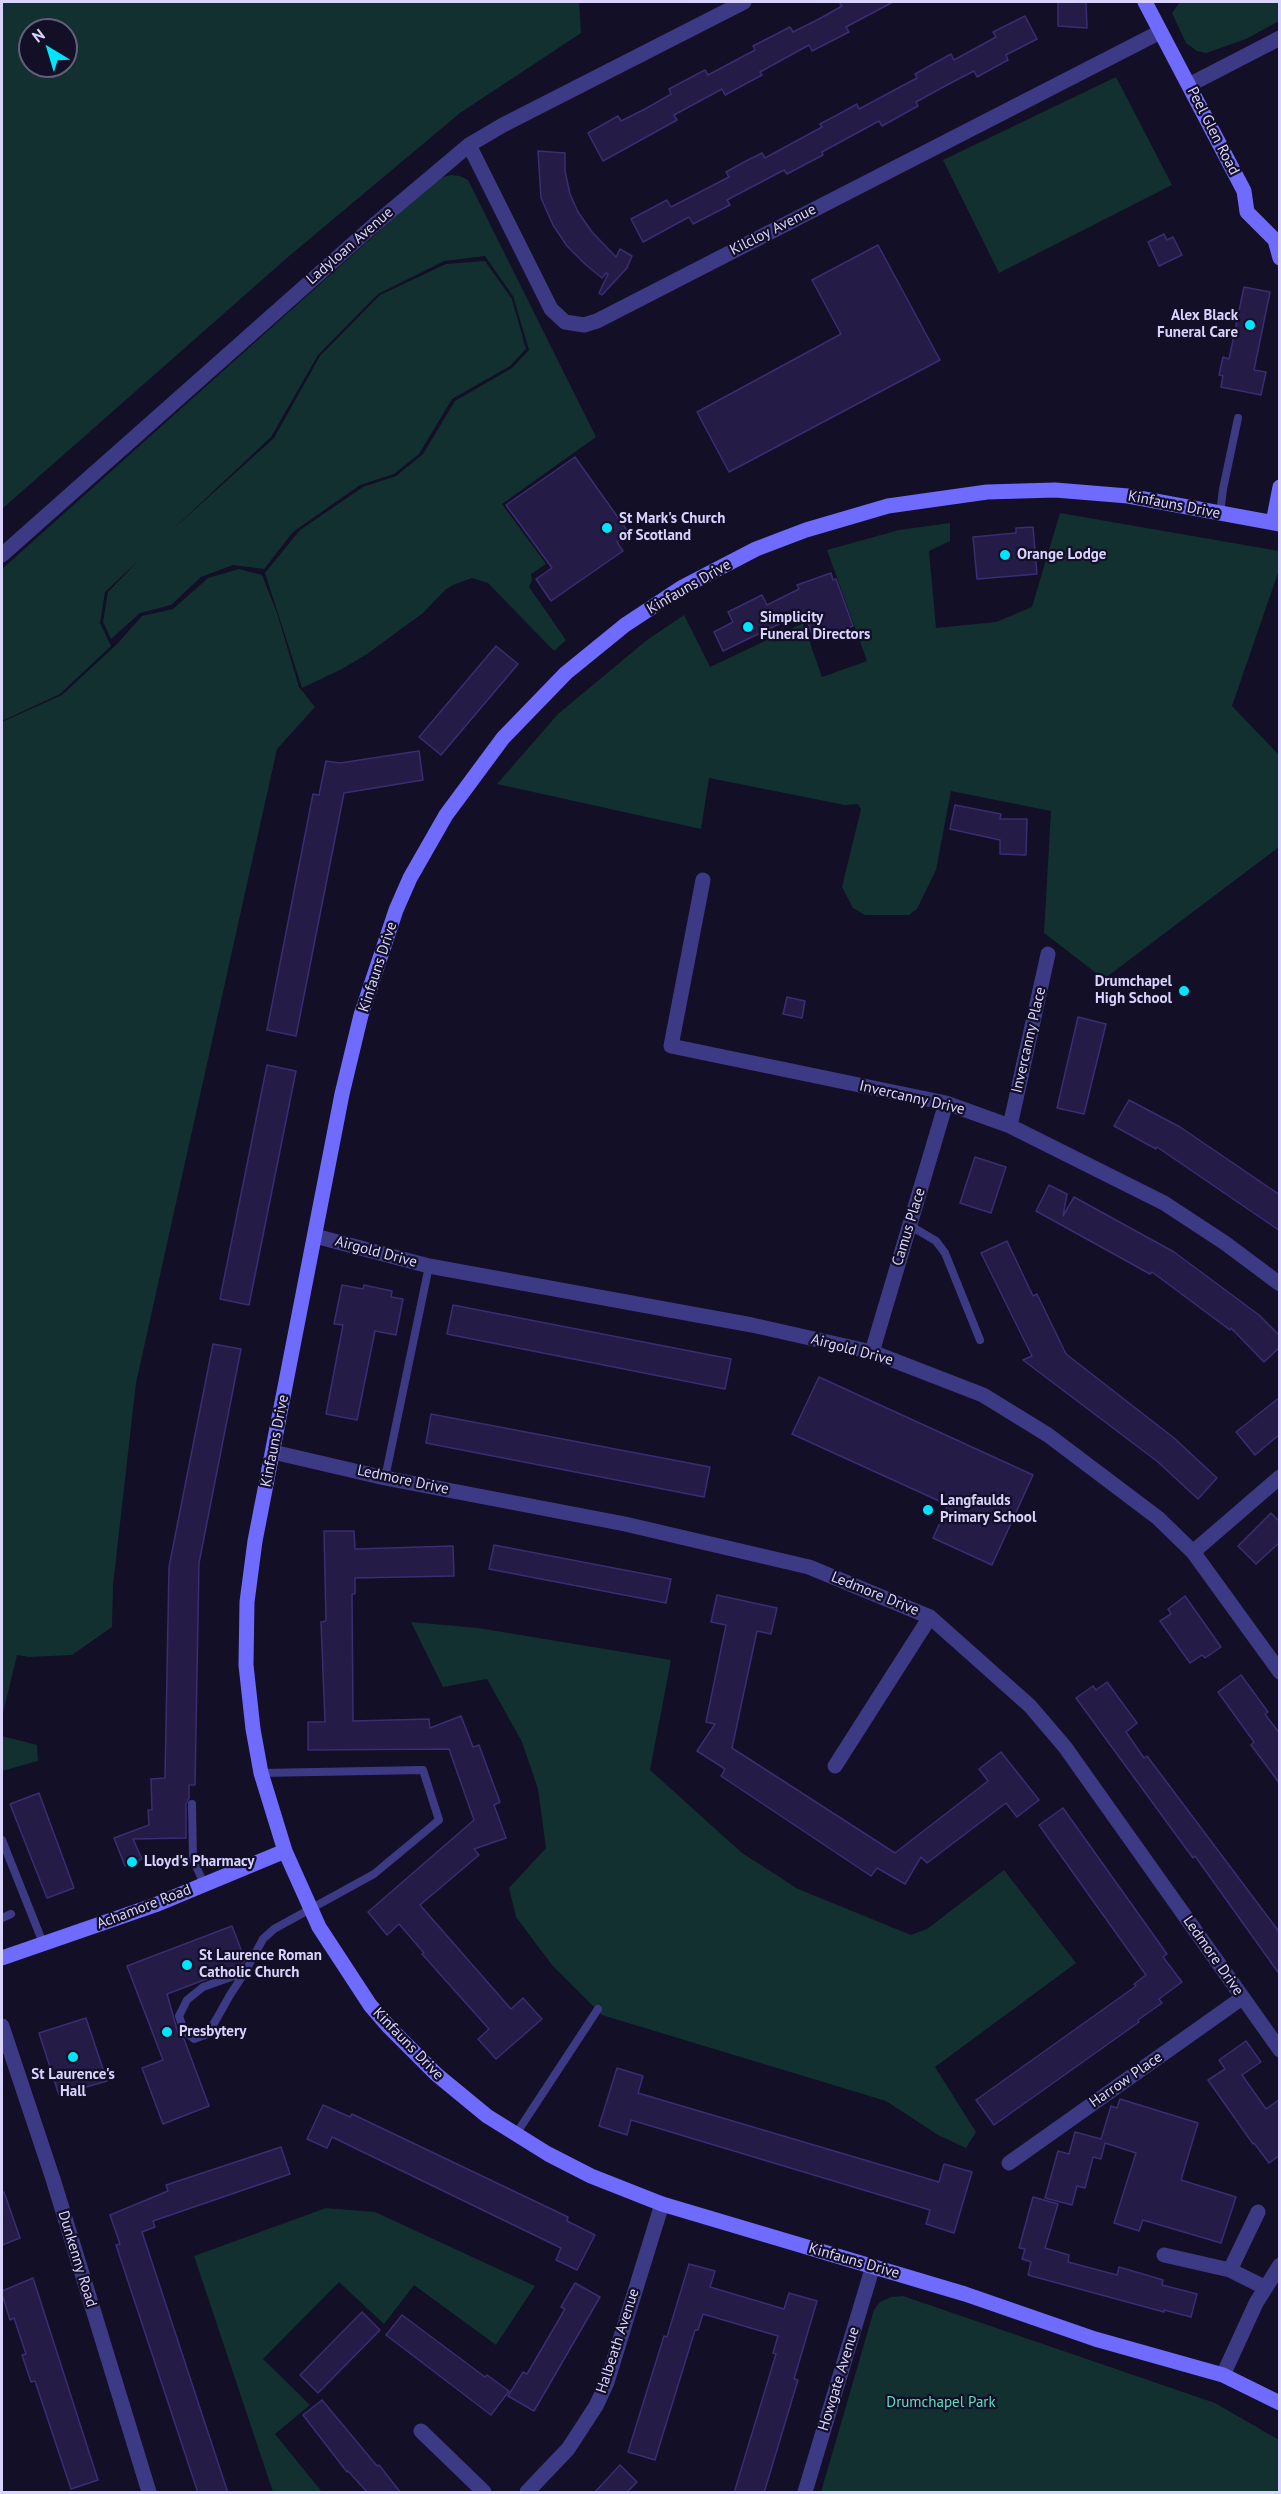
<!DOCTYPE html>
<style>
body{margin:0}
#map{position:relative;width:1281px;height:2494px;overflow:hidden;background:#130f26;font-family:"PT Sans",sans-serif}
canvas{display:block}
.frame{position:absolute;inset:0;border:3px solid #d9d4ff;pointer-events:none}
.north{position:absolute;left:18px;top:18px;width:60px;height:60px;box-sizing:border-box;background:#130f26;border:2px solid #625e7d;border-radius:50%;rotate:322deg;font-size:16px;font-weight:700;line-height:24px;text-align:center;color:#d9d4ff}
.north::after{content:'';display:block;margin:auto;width:21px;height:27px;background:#00e5ff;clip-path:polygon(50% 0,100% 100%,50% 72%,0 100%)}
</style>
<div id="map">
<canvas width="1281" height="2494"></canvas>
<div class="frame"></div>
<div class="north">N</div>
</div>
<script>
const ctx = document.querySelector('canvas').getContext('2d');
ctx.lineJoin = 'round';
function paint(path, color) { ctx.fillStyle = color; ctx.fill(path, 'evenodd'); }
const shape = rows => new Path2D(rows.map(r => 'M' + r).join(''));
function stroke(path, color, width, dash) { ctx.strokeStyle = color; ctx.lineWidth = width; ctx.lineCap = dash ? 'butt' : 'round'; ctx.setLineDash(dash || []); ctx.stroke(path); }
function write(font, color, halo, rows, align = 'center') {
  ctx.font = font + ' "PT Sans",sans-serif'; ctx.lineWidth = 4.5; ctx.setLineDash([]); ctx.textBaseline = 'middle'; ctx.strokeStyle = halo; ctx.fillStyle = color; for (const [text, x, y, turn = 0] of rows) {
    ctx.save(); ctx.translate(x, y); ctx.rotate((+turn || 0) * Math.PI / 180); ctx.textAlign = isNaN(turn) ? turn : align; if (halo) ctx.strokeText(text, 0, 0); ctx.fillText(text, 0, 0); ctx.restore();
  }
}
paint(shape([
 [2,2,579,2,581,33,460,113,288,257,2,509],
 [30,30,66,30,66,66,30,66],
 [1180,2,1279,2,1279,21,1246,39,1206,53,1197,51,1186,43,1172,13],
 [1116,77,1172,185,999,273,943,160],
 [451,175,460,176,468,180,472,188,596,437,502,504,546,564,531,574,532,580,529,587,566,640,554,651,488,583,472,578,453,585,445,590,423,613,367,654,342,669,302,688,265,573,300,530,363,487,396,476,423,454,455,401,512,368,529,350,513,296,485,256,444,261,378,294,318,355,271,437,171,531,274,438,320,356,380,295,446,264,485,261,512,299,526,349,510,366,452,399,419,454,394,474,360,485,293,532,264,569,233,565,201,577,171,605,140,613,111,639,103,622,108,592,139,560,105,592,100,623,111,646,60,694,2,721,2,569,424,191,440,178],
 [1060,513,1279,551,1279,570,1232,706,1279,755,1279,847,1104,979,1044,933,1051,811,951,791,936,870,917,909,909,915,865,915,853,908,842,887,861,809,858,804,845,805,709,778,701,829,497,784,558,714,647,640,684,615,710,667,803,623,822,677,867,661,827,550,899,530,950,523,950,541,929,551,936,628,996,622,1032,607],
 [239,569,262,575,277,613,299,687,315,707,277,749,136,1383,113,1585,112,1627,72,1655,29,1657,17,1655,2,1717,2,722,62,695,118,643,142,616,173,609,208,578],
 [411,1622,478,1628,671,1660,650,1770,742,1853,798,1889,911,1935,927,1929,1004,1870,1076,1963,935,2067,976,2132,966,2148,938,2135,886,2101,602,2015,552,1965,516,1917,509,1888,546,1848,538,1789,522,1742,487,1679,443,1687],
 [2,1736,37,1745,38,1761,2,1771],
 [326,2208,375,2212,535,2286,496,2345,414,2285,384,2324,339,2282,263,2359,310,2405,275,2434,322,2492,273,2492,194,2256],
 [903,2296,1215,2403,1279,2440,1279,2492,821,2492,874,2310,880,2302,891,2297]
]), '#12302f');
const building = shape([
 [839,2,893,2,846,27,849,32,812,51,809,45,760,72,762,75,725,95,722,89,674,115,677,120,603,161,588,133,618,116,621,121,647,108,671,94,669,89,705,70,708,75,755,50,753,46,790,27,793,32,819,19,842,6,839,2],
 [1058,2,1086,2,1087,28,1058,26,1058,2],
 [1025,16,1037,39,1006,55,1008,60,977,77,974,71,945,86,916,102,918,106,882,126,879,121,822,152,823,155,787,174,784,170,727,200,730,205,693,224,689,217,643,242,631,219,667,200,671,207,729,177,726,172,744,162,762,153,765,158,822,127,820,124,839,114,857,104,859,109,917,78,915,74,951,54,954,60,996,37,993,32,1025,16],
 [538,151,565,153,565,171,570,194,578,212,592,232,616,257,620,249,632,256,627,268,602,295,599,293,608,274,606,273,602,278,586,265,567,246,553,225,541,198,538,151],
 [1164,234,1167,240,1173,237,1182,255,1159,266,1148,242,1164,234],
 [878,245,940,360,729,472,697,412,841,334,812,280,878,245],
 [1244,287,1270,292,1254,370,1266,372,1261,395,1221,387,1223,376,1219,375,1223,357,1229,359,1244,287],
 [575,457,629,533,617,542,623,551,551,601,536,579,552,568,506,505,575,457],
 [1033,527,1037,574,977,579,973,537,1016,533,1016,528,1033,527],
 [831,573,833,580,836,579,853,626,814,640,804,612,723,651,714,632,733,622,728,612,762,595,767,605,799,589,797,585,831,573],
 [496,646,518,664,441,755,419,737,496,646],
 [419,751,423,780,344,793,296,1036,267,1030,313,794,319,795,326,761,340,763,419,751],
 [955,805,1001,814,1000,819,1027,819,1026,855,1000,854,1000,840,950,829,955,805],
 [787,997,805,1001,802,1018,783,1014,787,997],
 [1078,1017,1106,1024,1084,1114,1057,1108,1078,1017],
 [267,1065,296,1071,249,1305,220,1299,267,1065],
 [1129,1100,1180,1127,1280,1195,1280,1231,1157,1147,1156,1149,1114,1126,1129,1100],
 [975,1157,1006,1167,991,1213,960,1203,975,1157],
 [1049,1185,1067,1194,1063,1216,1074,1197,1174,1252,1259,1315,1280,1336,1280,1347,1264,1362,1231,1328,1230,1330,1152,1272,1150,1274,1036,1211,1049,1185],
 [1007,1241,1033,1296,1037,1294,1066,1354,1174,1438,1217,1478,1198,1499,1158,1462,1023,1360,1032,1356,981,1253,1007,1241],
 [342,1285,363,1289,364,1285,392,1291,391,1297,403,1299,396,1335,375,1331,357,1420,326,1414,343,1325,334,1324,342,1285],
 [453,1305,731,1359,725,1389,447,1334,453,1305],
 [213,1344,241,1349,199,1563,195,1785,189,1785,189,1798,186,1804,186,1838,133,1839,142,1859,125,1866,114,1838,149,1825,148,1810,152,1810,151,1779,165,1778,169,1567,213,1344],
 [819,1377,1033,1475,992,1565,933,1538,948,1505,792,1434,819,1377],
 [1280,1397,1280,1434,1255,1455,1236,1432,1280,1397],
 [431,1414,710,1467,704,1497,426,1443,431,1414],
 [1271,1513,1280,1522,1280,1542,1256,1564,1238,1546,1271,1513],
 [324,1531,354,1531,355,1549,453,1546,454,1576,355,1578,355,1594,352,1594,353,1721,429,1719,430,1728,461,1716,473,1747,479,1745,500,1802,494,1805,506,1838,474,1849,479,1855,420,1905,511,2009,523,1998,542,2019,496,2059,478,2039,489,2029,422,1954,424,1953,399,1924,387,1935,368,1912,474,1820,449,1749,308,1750,308,1722,325,1722,321,1622,326,1621,324,1531],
 [494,1545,671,1579,666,1603,489,1569,494,1545],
 [717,1595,777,1608,771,1634,757,1631,732,1748,895,1853,988,1781,979,1769,1001,1752,1039,1800,1017,1817,1006,1803,927,1863,921,1857,905,1884,877,1868,871,1876,721,1776,725,1769,697,1751,715,1724,706,1722,726,1625,711,1622,717,1595],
 [1185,1596,1221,1647,1205,1658,1202,1655,1190,1663,1160,1621,1171,1614,1168,1609,1185,1596],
 [1241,1675,1268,1712,1265,1714,1280,1734,1280,1784,1251,1745,1254,1742,1218,1692,1241,1675],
 [1107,1682,1137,1723,1126,1732,1144,1758,1147,1756,1280,1933,1280,1975,1195,1856,1193,1858,1076,1698,1093,1686,1096,1690,1107,1682],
 [39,1793,74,1888,47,1898,10,1804,39,1793],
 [1063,1808,1167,1954,1163,1957,1182,1982,1159,1999,1162,2003,1138,2020,1139,2022,994,2125,976,2100,1136,1986,1134,1984,1146,1975,1039,1825,1063,1808],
 [232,1926,245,1960,241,1966,167,1994,178,2033,184,2039,209,2106,163,2124,142,2068,163,2060,127,1966,232,1926],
 [86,2018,107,2081,59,2095,39,2033,86,2018],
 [1246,2041,1261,2062,1242,2075,1266,2109,1280,2099,1280,2155,1269,2163,1254,2143,1253,2144,1208,2080,1225,2069,1219,2060,1246,2041],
 [617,2068,643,2076,638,2093,939,2182,944,2164,972,2172,954,2233,926,2224,930,2210,631,2120,627,2135,599,2126,617,2068],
 [1120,2099,1198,2123,1181,2180,1236,2197,1221,2243,1143,2220,1139,2231,1114,2223,1136,2153,1105,2143,1101,2159,1093,2157,1085,2188,1077,2186,1072,2205,1045,2198,1058,2151,1069,2154,1075,2132,1101,2139,1111,2106,1117,2108,1120,2099],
 [323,2105,350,2117,352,2114,568,2217,567,2221,595,2235,577,2270,556,2260,561,2248,332,2137,327,2148,307,2139,323,2105],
 [281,2147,290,2174,153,2221,155,2227,142,2232,228,2493,198,2493,116,2245,120,2244,110,2215,168,2191,166,2185,281,2147],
 [4,2192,20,2238,2,2245,2,2193,4,2192],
 [1033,2197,1058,2204,1045,2248,1069,2255,1068,2262,1117,2275,1119,2267,1163,2280,1162,2285,1197,2294,1191,2317,1164,2310,1164,2312,1028,2275,1031,2262,1022,2259,1025,2249,1019,2248,1033,2197],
 [689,2264,715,2271,710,2287,784,2309,789,2293,817,2301,794,2379,798,2380,764,2493,734,2493,776,2354,773,2353,778,2336,703,2314,698,2330,695,2330,655,2460,628,2452,664,2336,667,2337,689,2264],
 [33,2278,98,2480,71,2489,35,2381,31,2382,22,2355,26,2354,14,2318,10,2320,2,2294,2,2291,33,2278],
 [575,2283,600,2297,534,2411,508,2396,523,2372,527,2374,565,2309,561,2307,575,2283],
 [362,2312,380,2330,318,2393,300,2375,362,2312],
 [402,2315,485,2377,487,2375,509,2391,491,2415,386,2335,402,2315],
 [322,2400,377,2466,379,2465,401,2493,368,2493,348,2471,347,2472,303,2415,322,2400],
 [620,2465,637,2482,626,2493,594,2493,620,2465]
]);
paint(building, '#241b47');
stroke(building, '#3b2d73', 1.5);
stroke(shape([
 [1220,514,1223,489,1238,418],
 [909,1225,936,1241,945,1253,980,1340],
 [385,1478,429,1266],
 [192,1804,193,1859,204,1884],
 [2,1840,43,1943],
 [2,1918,11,1914],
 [245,1972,203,1987,187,2000,179,2016,184,2031,194,2039,208,2034,230,1995,245,1972,263,1939,274,1929,374,1874,439,1820,423,1770,261,1773],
 [516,2134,598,2009]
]), '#3d3a85', 8);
stroke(shape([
 [1189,85,1280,38],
 [469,145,551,309,565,322,584,325,597,321,1160,32],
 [2,555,374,225,469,145,503,125,744,2],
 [703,880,671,1046,946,1103,1010,1126,1164,1203,1225,1243,1280,1284],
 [1010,1126,1048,954],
 [315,1236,429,1266,752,1325,872,1352,983,1395,1048,1435,1158,1518,1193,1552,1280,1672],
 [872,1352,946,1103],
 [273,1452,385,1478,625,1524,809,1567,930,1617,1030,1706,1065,1747,1280,2050],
 [1193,1552,1280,1477],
 [835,1766,930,1617],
 [2,2026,53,2179,149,2492],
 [1009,2163,1242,1998],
 [1164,2255,1230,2270,1264,2287],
 [1230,2270,1258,2212],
 [1223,2375,1256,2303,1280,2265],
 [421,2431,484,2492],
 [527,2492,568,2449,596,2406,607,2382,662,2204],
 [805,2492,873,2266]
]), '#3d3a85', 15);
stroke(shape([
 [1145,2,1244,191,1247,212,1275,240,1280,258],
 [1273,523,1280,487],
 [1280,524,1128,496,1055,490,987,492,888,506,806,530,756,549,681,588,625,625,566,673,503,738,446,815,410,878,396,910,361,1015,342,1094,255,1541,247,1602,246,1665,253,1729,261,1773,285,1851,319,1927,370,2005,389,2027,436,2074,487,2116,548,2154,591,2176,662,2204,965,2294,1095,2339,1223,2375,1280,2403],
 [2,1958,155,1905,285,1851]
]), '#6f6bff', 15);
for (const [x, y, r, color] of [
 [1250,325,6,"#00e5ff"],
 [607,528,6,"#00e5ff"],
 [1005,555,6,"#00e5ff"],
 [748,627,6,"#00e5ff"],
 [1184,991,6,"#00e5ff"],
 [928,1510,6,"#00e5ff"],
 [132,1862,6,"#00e5ff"],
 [187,1965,6,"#00e5ff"],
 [167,2032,6,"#00e5ff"],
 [73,2057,6,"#00e5ff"]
]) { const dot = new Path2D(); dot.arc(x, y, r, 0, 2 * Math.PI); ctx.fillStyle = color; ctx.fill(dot); stroke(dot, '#130f26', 2); }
write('15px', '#d9d4ff', '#130f26', [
 ["Peel Glen Road",1213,131,63],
 ["Kilcloy Avenue",773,230,-27],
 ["Ladyloan Avenue",350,246,-41],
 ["Kinfauns Drive",1174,505,11],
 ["Kinfauns Drive",689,587,-30],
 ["Kinfauns Drive",378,967,-72],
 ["Invercanny Place",1029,1040,-77],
 ["Invercanny Drive",912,1098,13],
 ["Camus Place",909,1227,-73],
 ["Airgold Drive",376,1252,15],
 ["Airgold Drive",852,1350,15],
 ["Kinfauns Drive",275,1441,-79],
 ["Ledmore Drive",403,1480,12],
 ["Ledmore Drive",875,1594,22],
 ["Achamore Road",144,1907,-21],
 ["Ledmore Drive",1213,1956,55],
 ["Kinfauns Drive",408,2044,46],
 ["Harrow Place",1126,2080,-35],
 ["Dunkenny Road",77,2259,73],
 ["Kinfauns Drive",854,2261,16],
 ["Halbeath Avenue",618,2341,-72],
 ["Howgate Avenue",839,2379,-73]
]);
write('bold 15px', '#d9d4ff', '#130f26', [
 ["Alex Black",1238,316,"right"],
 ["Funeral Care",1238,333,"right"],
 ["St Mark's Church",619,519],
 ["of Scotland",619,536],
 ["Orange Lodge",1017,555],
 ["Simplicity",760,618],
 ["Funeral Directors",760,635],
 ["Drumchapel",1172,982,"right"],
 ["High School",1172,999,"right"],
 ["Langfaulds",940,1501],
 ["Primary School",940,1518],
 ["Lloyd's Pharmacy",144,1862],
 ["St Laurence Roman",199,1956],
 ["Catholic Church",199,1973],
 ["Presbytery",179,2032],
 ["St Laurence's",73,2075,"center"],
 ["Hall",73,2092,"center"]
], 'left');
write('15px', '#5fe0c0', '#130f26', [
 ["Drumchapel Park",941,2403]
]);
</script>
